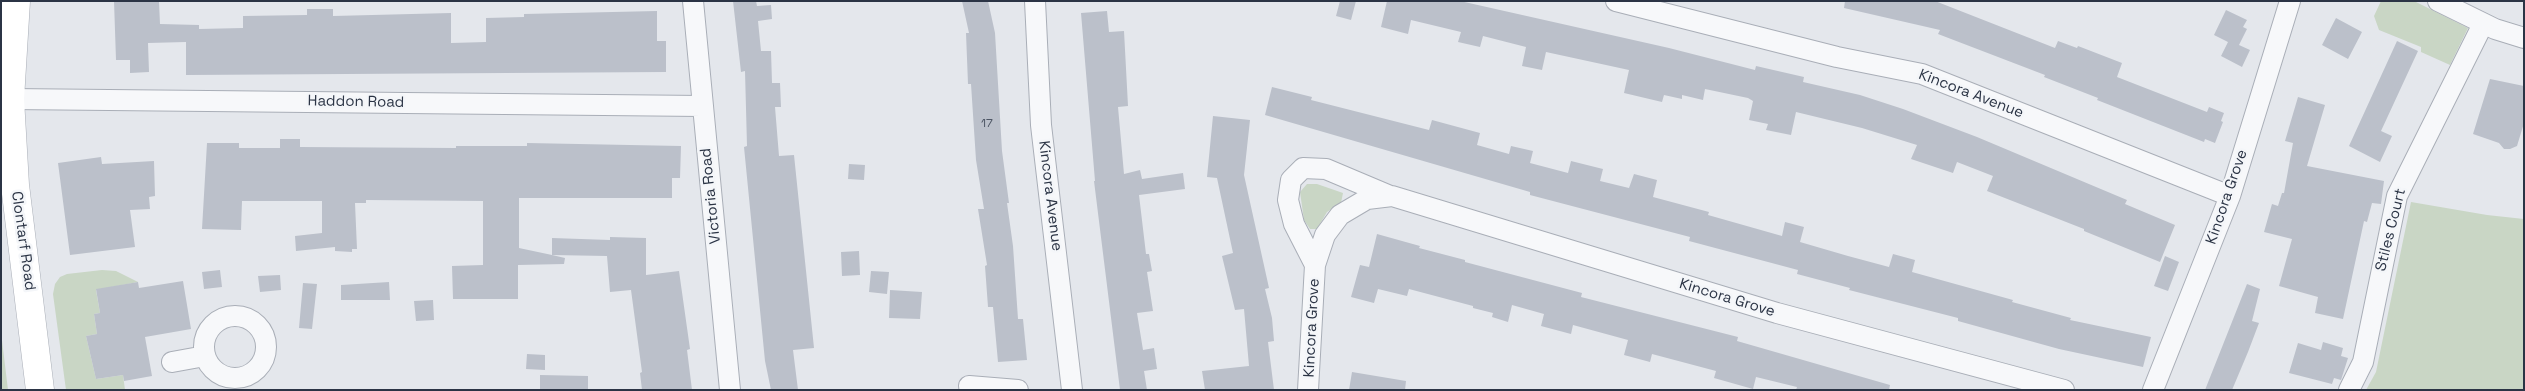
<!DOCTYPE html>
<style>
body{margin:0}
#map{position:relative;width:2525px;height:391px;overflow:hidden;background:#e4e7ec;font-family:"Space Grotesk",sans-serif}
canvas{display:block}
.frame{position:absolute;inset:0;border:2px solid #2b3445;pointer-events:none}
</style>
<div id="map">
<canvas width="2525" height="391"></canvas>
<div class="frame"></div>
</div>
<script>
const ctx = document.querySelector('canvas').getContext('2d');
ctx.lineJoin = 'round';
function paint(path, color) { ctx.fillStyle = color; ctx.fill(path, 'evenodd'); }
const shape = rows => new Path2D(rows.map(r => 'M' + r).join(''));
function stroke(path, color, width, dash) { ctx.strokeStyle = color; ctx.lineWidth = width; ctx.lineCap = dash ? 'butt' : 'round'; ctx.setLineDash(dash || []); ctx.stroke(path); }
function write(font, color, halo, rows, align = 'center') {
  ctx.font = font + ' "Space Grotesk",sans-serif'; ctx.lineWidth = 5; ctx.setLineDash([]); ctx.textBaseline = 'middle'; ctx.strokeStyle = halo; ctx.fillStyle = color; for (const [text, x, y, turn = 0] of rows) {
    ctx.save(); ctx.translate(x, y); ctx.rotate((+turn || 0) * Math.PI / 180); ctx.textAlign = isNaN(turn) ? turn : align; if (halo) ctx.strokeText(text, 0, 0); ctx.fillText(text, 0, 0); ctx.restore();
  }
}
paint(shape([
 [2381,1,2414,1,2468,28,2450,65,2421,52,2421,47,2379,30,2374,16],
 [1307,184,1317,184,1343,193,1341,203,1327,212,1317,229,1310,229,1304,220,1300,192],
 [2411,202,2487,215,2524,219,2524,390,2366,390,2376,372],
 [102,270,116,271,138,282,96,290,100,313,94,314,97,334,86,336,96,379,123,375,125,390,66,390,53,294,55,284,60,277,67,274],
 [1,332,8,390,1,390]
]), '#c9d6c5');
paint(shape([
 [114,1,159,2,160,24,199,25,199,29,243,28,243,16,307,15,307,9,333,9,333,16,451,13,451,43,486,42,486,18,524,17,524,14,657,11,657,41,666,41,666,72,186,75,186,42,148,43,149,72,130,73,130,60,116,60],
 [733,1,756,1,757,6,771,5,772,19,758,21,761,51,771,51,772,83,780,83,781,107,775,107,779,156,794,155,814,348,793,350,798,390,771,390,765,361,744,147,747,146,745,71,741,72],
 [962,1,988,1,995,33,1002,151,1009,203,1007,203,1013,246,1018,319,1023,319,1027,360,998,362,993,307,988,307,985,266,987,265,978,209,984,209,976,160,971,84,968,84,966,33,969,33],
 [1340,1,1356,1,1351,20,1336,16],
 [1387,1,1460,1,1669,48,1755,70,1756,66,1804,77,1803,82,1860,95,1903,109,1977,137,2127,200,2125,204,2175,225,2160,262,2084,231,2084,229,1987,191,1993,176,1957,162,1953,173,1911,159,1917,145,1862,128,1796,112,1791,135,1766,130,1768,124,1749,120,1753,101,1748,98,1705,89,1703,100,1682,95,1682,99,1664,95,1662,102,1624,93,1629,70,1546,52,1542,70,1522,66,1526,47,1483,36,1480,47,1458,42,1461,32,1411,20,1408,34,1381,27],
 [1845,1,1935,1,2055,48,2058,41,2077,48,2078,46,2122,63,2117,77,2207,112,2209,107,2224,113,2221,121,2223,122,2215,143,2205,139,2204,142,2097,100,2098,98,2044,77,2045,75,1938,34,1940,30,1844,8],
 [2226,10,2247,20,2243,27,2247,29,2239,45,2250,50,2242,67,2221,56,2228,42,2214,35],
 [1107,11,1109,32,1124,31,1128,106,1118,107,1124,174,1140,170,1142,179,1183,173,1185,189,1139,195,1146,254,1149,254,1152,271,1147,272,1153,311,1137,313,1143,350,1154,348,1157,369,1144,371,1147,390,1120,390,1094,181,1095,181,1081,13],
 [2336,18,2362,32,2348,59,2322,45],
 [2397,41,2418,51,2381,131,2392,136,2380,162,2349,146],
 [2490,79,2524,86,2524,123,2517,146,2510,149,2504,149,2499,143,2473,134],
 [1272,87,1312,97,1311,100,1429,130,1432,120,1480,133,1477,145,1509,154,1511,146,1533,151,1530,163,1568,173,1571,161,1603,169,1600,181,1629,188,1634,174,1657,180,1653,197,1709,212,1708,215,1782,236,1785,222,1804,227,1800,242,1848,256,1889,267,1893,254,1915,260,1912,272,2013,300,2012,302,2071,318,2070,320,2151,337,2143,367,2059,349,1958,321,1958,318,1849,290,1850,288,1797,274,1798,270,1689,241,1690,237,1530,195,1530,192,1265,115],
 [2298,97,2325,105,2307,166,2384,181,2381,204,2372,203,2367,222,2364,221,2343,319,2315,313,2318,297,2279,286,2292,239,2264,232,2272,204,2278,206,2282,193,2284,193,2293,143,2285,141],
 [1213,116,1250,120,1244,175,1269,288,1265,289,1272,318,1274,341,1268,342,1274,390,1205,390,1202,371,1249,366,1244,309,1235,310,1222,256,1233,253,1217,178,1207,177],
 [280,139,300,139,300,147,456,148,456,146,527,146,527,143,681,146,680,178,672,178,672,198,519,198,519,248,552,255,552,238,610,240,610,237,646,238,646,275,679,271,690,349,687,350,692,390,642,390,640,373,642,372,631,290,610,292,607,256,552,255,565,258,564,264,518,265,518,299,453,299,452,266,483,265,483,201,366,200,366,203,355,203,357,249,352,249,352,252,335,251,335,247,296,251,295,236,322,233,322,201,242,201,241,230,202,229,207,143,239,143,239,148,280,148],
 [101,157,102,164,154,161,155,196,149,197,150,209,130,210,135,247,70,255,58,163],
 [849,164,865,165,864,180,848,179],
 [1377,234,1420,246,1419,248,1465,260,1465,262,1582,293,1581,297,1738,337,1737,341,1890,385,1889,390,1796,390,1797,387,1756,377,1753,389,1714,378,1716,371,1652,354,1650,362,1624,355,1628,340,1573,325,1571,334,1541,326,1544,314,1512,305,1508,322,1492,317,1493,313,1473,308,1473,306,1409,289,1407,296,1378,289,1374,303,1351,297,1360,265,1369,267],
 [859,251,860,275,842,276,841,252],
 [2165,256,2179,262,2168,291,2154,286],
 [220,270,222,287,204,289,202,272],
 [871,271,889,272,887,294,869,292],
 [280,275,281,290,260,292,258,276],
 [183,281,191,329,145,337,152,376,124,381,123,375,96,379,86,336,97,334,94,314,100,313,96,289,138,282,139,288],
 [389,282,390,300,341,300,341,285],
 [303,283,317,284,312,329,299,328],
 [2247,284,2260,289,2252,321,2259,323,2248,352,2232,390,2205,390],
 [890,290,922,292,920,319,889,318],
 [433,300,434,320,416,321,414,301],
 [2323,342,2343,348,2341,356,2348,358,2341,380,2334,378,2332,384,2289,373,2298,343,2321,350],
 [527,354,545,355,545,370,526,369],
 [1352,372,1406,381,1405,390,1349,390],
 [540,375,588,376,588,390,540,390]
]), '#bbc0ca');
const street = shape([
 [693,1,730,390],
 [1035,1,1041,125,1072,390],
 [1616,1,1837,57,1922,74,2230,196],
 [2438,1,2495,29,2524,38],
 [10,99,702,106],
 [1315,265,1294,224,1288,200,1291,180,1303,168,1326,169,1390,196],
 '204 347a31 31 0 1 1 62 0a31 31 0 1 1-62 0Z',
 [172,362,205,356],
 [969,386,1018,390],
 [1308,390,1315,265,1325,235,1340,215,1367,199,1392,196,1777,313,2064,390],
 [2153,390,2230,196,2290,1],
 [2349,390,2363,362,2397,196,2483,24]
]);
const secondary = shape([
 [16,1,10,99,15,185,40,390]
]);
stroke(street, '#a9aeb7', 22);
stroke(secondary, '#a9aeb7', 29);
stroke(street, '#f7f8fa', 20);
stroke(secondary, '#fff', 28);
write('12px', '#4f5766', null, [
 ["17",987,124]
]);
write('15px', '#2b3445', '#f4f6f9', [
 ["Kincora Avenue",1971,94,21],
 ["Haddon Road",356,102,1],
 ["Victoria Road",711,196,-96],
 ["Kincora Avenue",1050,196,83],
 ["Kincora Grove",2227,197,-71],
 ["Stiles Court",2391,230,-76],
 ["Clontarf Road",23,241,82],
 ["Kincora Grove",1727,298,17],
 ["Kincora Grove",1312,328,-87]
]);
</script>
